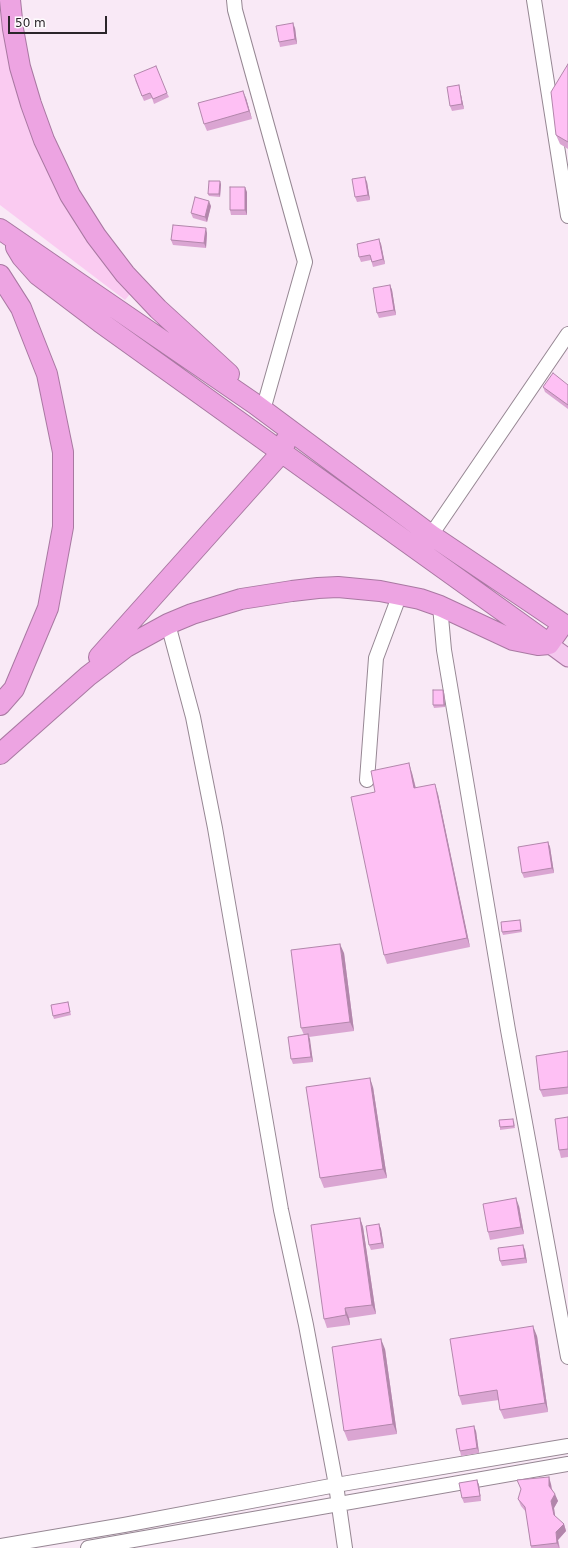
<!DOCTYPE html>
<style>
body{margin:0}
#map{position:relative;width:568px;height:1548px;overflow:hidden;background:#f9e9f6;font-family:"DejaVu Sans",sans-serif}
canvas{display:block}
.scale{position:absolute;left:8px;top:16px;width:99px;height:18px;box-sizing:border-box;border:2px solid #2b252a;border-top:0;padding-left:5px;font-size:12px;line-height:14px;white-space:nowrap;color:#2b252a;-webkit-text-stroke:3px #fefbfd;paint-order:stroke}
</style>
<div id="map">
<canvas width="568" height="1548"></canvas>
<div class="scale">50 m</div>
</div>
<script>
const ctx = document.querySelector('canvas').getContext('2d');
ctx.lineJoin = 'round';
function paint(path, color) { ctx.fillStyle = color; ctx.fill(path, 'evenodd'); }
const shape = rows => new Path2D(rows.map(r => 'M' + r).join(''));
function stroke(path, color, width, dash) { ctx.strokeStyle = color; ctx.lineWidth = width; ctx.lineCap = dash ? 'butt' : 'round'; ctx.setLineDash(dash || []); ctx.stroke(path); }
paint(shape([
 [0,7,14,83,41,154,77,227,130,294,125,300,0,205]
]), '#facbf1');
const minor = shape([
 [234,0,235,10,305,262,263,410],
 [534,0,568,216],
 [431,535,568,334],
 [440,606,444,650,508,1030,568,1357],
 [168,624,193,717,215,828,281,1210,306,1325,336,1485,345,1548],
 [367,780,376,658,400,594],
 [0,1546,124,1525,336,1485,568,1446],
 [88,1548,568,1464]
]);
const major = shape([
 [549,644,568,658]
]);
const highway = shape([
 [10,0,13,29,20,67,31,104,44,140,70,195,96,236,125,274,158,309,229,374],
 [0,229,255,404,431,535,563,624,549,644,538,645,513,640,440,606,420,599,380,591,338,587,318,588,292,591,241,599,192,614,168,624,126,647,88,676,0,754],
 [16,247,22,257,38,275,100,322,549,644],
 [0,275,21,308,47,374,63,452,63,527,48,608,14,689,0,705],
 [99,657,282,452,286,440]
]);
stroke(minor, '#968793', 16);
stroke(major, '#a978a2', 19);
stroke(highway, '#a978a2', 22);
stroke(minor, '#fff', 14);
stroke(major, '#f4c8ee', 17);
stroke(highway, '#eda4e2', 20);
paint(shape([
 [295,28,297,44,280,47,279,42],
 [568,64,568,149,560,144,556,135],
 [135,80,167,93,169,97,154,104,152,98,144,101],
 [459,85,460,90,464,109,452,111,450,106],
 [246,98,252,119,207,131,204,124],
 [367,182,370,200,357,202,355,197],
 [221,184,220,197,209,196,208,194],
 [247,192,247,215,231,215,230,210],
 [211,206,207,222,193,218,191,213],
 [207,233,206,248,173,245,171,240],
 [381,244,385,264,373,267,371,260,361,262,359,257],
 [390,285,392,290,396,315,379,318,377,313],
 [568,385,568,409,545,392,543,387],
 [444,692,445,707,434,708,433,705],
 [412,773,416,788,438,794,470,947,387,964,384,955,375,792],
 [548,842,550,847,554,873,524,878,522,873],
 [521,922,522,932,503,935,502,932],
 [344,953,354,1031,309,1037,313,1062,293,1064,291,1059,304,1035,301,1028],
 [68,1002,71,1015,54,1019,53,1016],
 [568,1051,568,1094,543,1097,540,1090],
 [373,1087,387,1178,324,1188,320,1178],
 [568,1117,568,1157,561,1158,559,1150],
 [514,1121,515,1128,500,1130,500,1127],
 [519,1206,524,1234,490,1240,488,1232],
 [360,1218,363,1227,376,1314,349,1318,350,1325,327,1328,324,1319],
 [379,1224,381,1229,384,1248,371,1250,369,1245],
 [525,1250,527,1263,502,1266,500,1261],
 [537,1336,548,1412,504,1419,500,1410,499,1400,462,1405,459,1396],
 [385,1349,397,1434,348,1441,344,1431],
 [476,1431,479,1453,461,1456,460,1451],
 [477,1480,479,1485,481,1501,464,1503,462,1498],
 [551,1484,552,1489,558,1501,554,1508,555,1517,564,1524,566,1531,558,1540,560,1548,531,1548,526,1512,521,1506,518,1499]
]), '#daa5d2');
paint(shape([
 [293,23,295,28,297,44,295,39],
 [459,85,460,90,464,109,462,104],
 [243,91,246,98,252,119,249,111],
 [365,177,367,182,370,200,368,195],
 [220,181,221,184,220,197,219,194],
 [245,187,247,192,247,215,245,210],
 [209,201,211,206,207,222,205,217],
 [206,228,207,233,206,248,204,243],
 [379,239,381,244,385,264,383,259],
 [390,285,392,290,396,315,394,310],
 [443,690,444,692,445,707,444,705],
 [409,763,412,773,418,798,414,788],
 [435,784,438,794,470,947,467,938],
 [548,842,550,847,554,873,552,868],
 [340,944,344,953,354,1031,350,1022],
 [308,1034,310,1039,313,1062,311,1057],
 [370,1078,373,1087,387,1178,383,1169],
 [516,1198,519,1206,524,1234,521,1227],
 [360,1218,363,1227,376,1314,372,1305],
 [379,1224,381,1229,384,1248,382,1243],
 [523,1245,525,1250,527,1263,525,1258],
 [345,1308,349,1318,350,1325,346,1315],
 [533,1326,537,1336,548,1412,545,1403],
 [381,1339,385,1349,397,1434,393,1424],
 [474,1426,476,1431,479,1453,477,1448],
 [549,1477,551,1484,552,1493,549,1486],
 [477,1480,479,1485,481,1501,480,1496],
 [555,1494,558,1501,554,1508,556,1522,554,1515,551,1501],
 [564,1524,566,1531,558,1540,559,1548,557,1543,556,1532]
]), '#b286ab');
const building = shape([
 [293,23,295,39,279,42,276,26,293,23],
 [568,64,568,142,556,135,551,92,568,64],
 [156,66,167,93,153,99,150,93,142,96,134,75,156,66],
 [459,85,462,104,450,106,447,87,459,85],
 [243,91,249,111,204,124,198,103,243,91],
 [365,177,368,195,355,197,352,179,365,177],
 [209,181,220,181,219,194,208,194,209,181],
 [230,187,245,187,245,210,230,210,230,187],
 [195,197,209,201,205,217,191,213,195,197],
 [173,225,206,228,204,243,171,240,173,225],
 [379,239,383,259,372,262,370,255,359,257,357,244,379,239],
 [390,285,394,310,377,313,373,288,390,285],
 [553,373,568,385,568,405,543,387,553,373],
 [433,690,443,690,444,705,433,705,433,690],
 [409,763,414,788,435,784,467,938,384,955,351,797,375,792,371,771,409,763],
 [548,842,552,868,522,873,518,847,548,842],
 [520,920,521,930,502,932,501,922,520,920],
 [340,944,350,1022,301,1028,291,950,340,944],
 [68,1002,70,1012,53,1016,51,1005,68,1002],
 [308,1034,311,1057,291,1059,288,1037,308,1034],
 [568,1051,568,1087,540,1090,536,1056,568,1051],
 [370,1078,383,1169,320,1178,306,1087,370,1078],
 [568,1117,568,1149,559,1150,555,1119,568,1117],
 [513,1119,514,1126,500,1127,499,1120,513,1119],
 [516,1198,521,1227,488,1232,483,1204,516,1198],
 [360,1218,372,1305,345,1308,346,1315,324,1319,311,1225,360,1218],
 [379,1224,382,1243,369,1245,366,1226,379,1224],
 [523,1245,525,1258,500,1261,498,1248,523,1245],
 [533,1326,545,1403,500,1410,497,1390,459,1396,450,1339,533,1326],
 [381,1339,393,1424,344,1431,332,1347,381,1339],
 [474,1426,477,1448,460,1451,456,1429,474,1426],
 [549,1477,549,1486,555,1494,551,1501,554,1515,564,1524,556,1532,557,1543,531,1546,525,1507,518,1499,521,1489,517,1480,549,1477],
 [477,1480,480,1496,462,1498,459,1483,477,1480]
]);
paint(building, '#fec0f4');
stroke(building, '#b286ab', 1);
</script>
